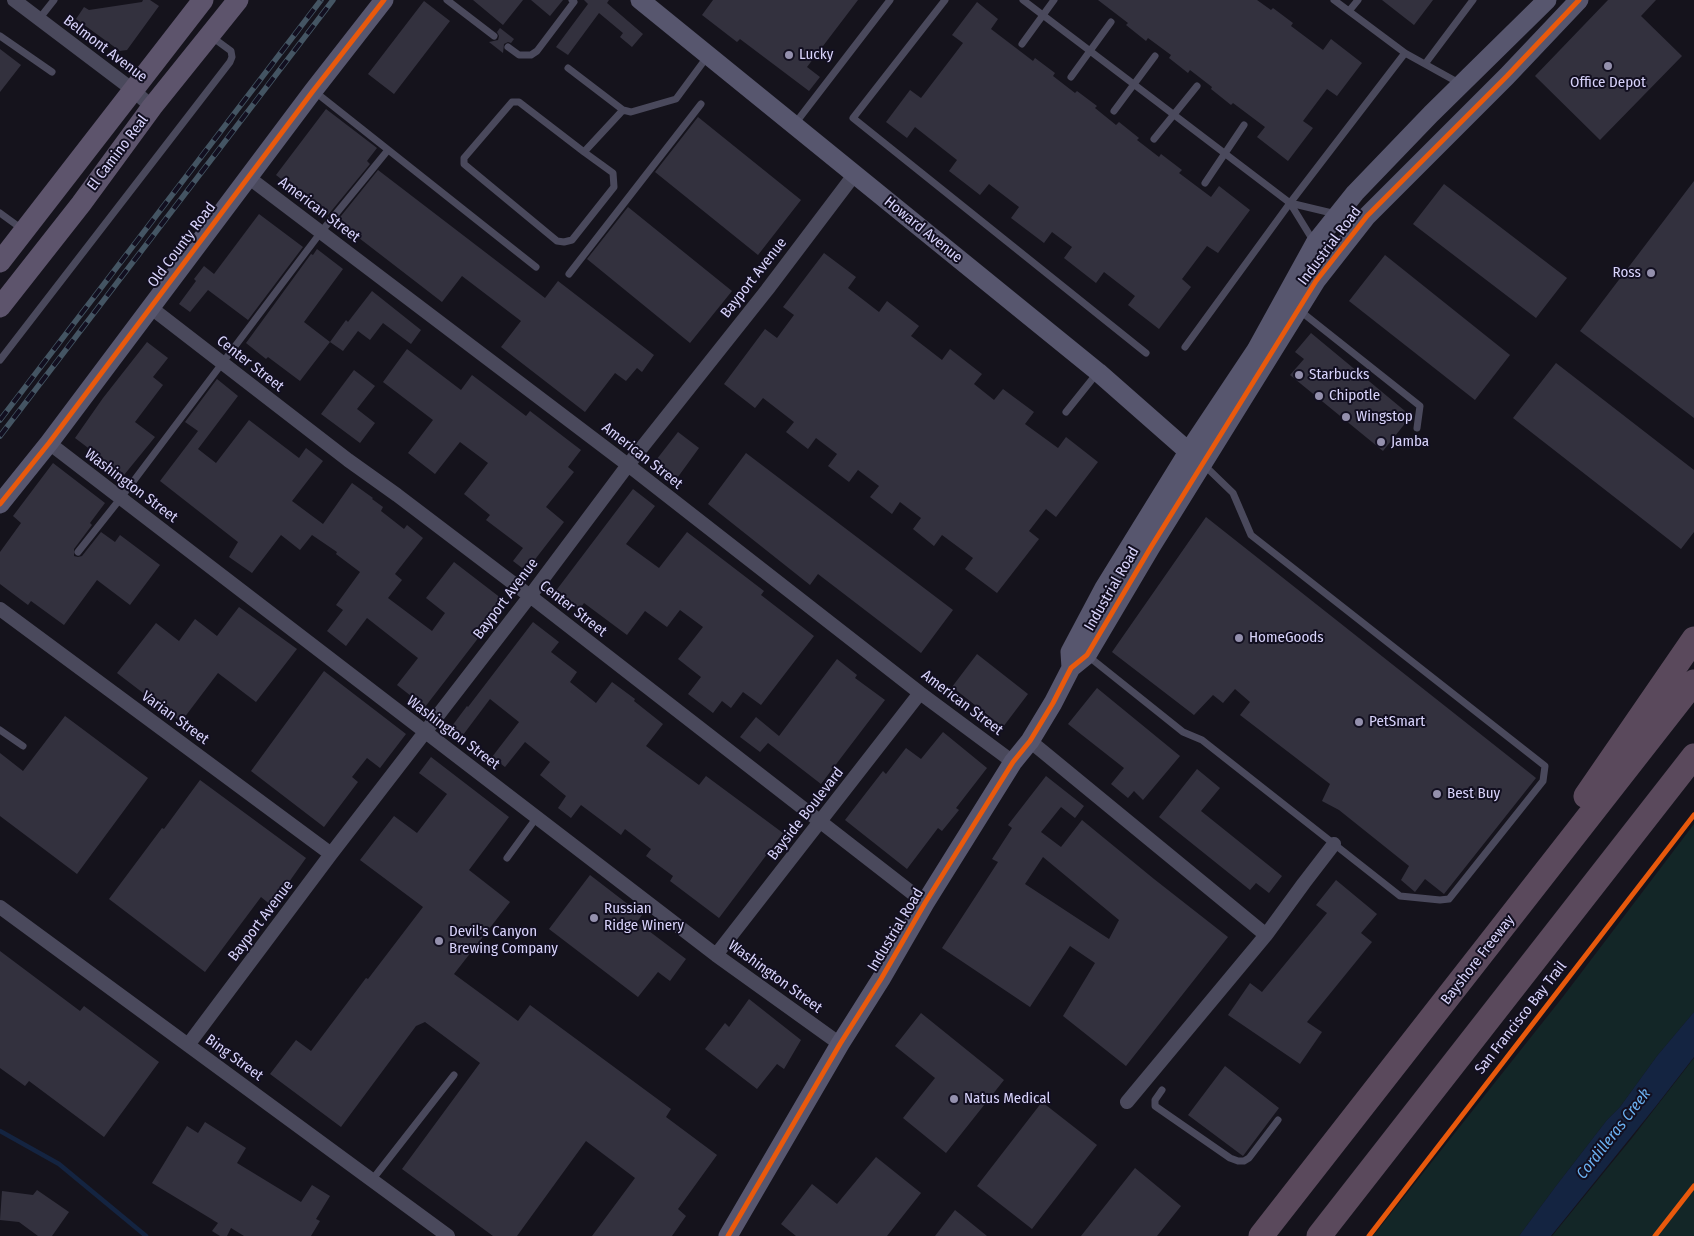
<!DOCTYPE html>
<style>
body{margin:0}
canvas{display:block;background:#15131c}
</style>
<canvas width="1694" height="1236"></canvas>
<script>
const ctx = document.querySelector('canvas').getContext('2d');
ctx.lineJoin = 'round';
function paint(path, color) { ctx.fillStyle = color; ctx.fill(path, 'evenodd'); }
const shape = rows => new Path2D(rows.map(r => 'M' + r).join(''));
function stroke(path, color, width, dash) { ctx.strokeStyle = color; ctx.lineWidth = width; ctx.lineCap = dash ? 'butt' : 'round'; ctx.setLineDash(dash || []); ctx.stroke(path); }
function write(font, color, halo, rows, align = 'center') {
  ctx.font = font + ' "Fira Sans Condensed",sans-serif'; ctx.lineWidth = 4; ctx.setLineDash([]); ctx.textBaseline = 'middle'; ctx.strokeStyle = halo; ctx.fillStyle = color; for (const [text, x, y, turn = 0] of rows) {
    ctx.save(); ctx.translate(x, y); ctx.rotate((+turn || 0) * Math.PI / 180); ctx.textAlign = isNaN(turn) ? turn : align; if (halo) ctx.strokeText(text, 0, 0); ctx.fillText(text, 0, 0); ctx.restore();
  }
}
paint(shape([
 [1694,824,1694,1012,1657,1056,1620,1107,1607,1120,1556,1186,1519,1236,1373,1236,1562,998],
 [1694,1058,1694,1236,1552,1236,1632,1138]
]), '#132627');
paint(shape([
 [1694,1012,1694,1057,1656,1106,1551,1236,1519,1236,1556,1186,1607,1120,1620,1107,1657,1056]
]), '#142441');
stroke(shape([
 [0,1131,59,1164,146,1236]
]), '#142441', 4.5);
paint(shape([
 [143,0,150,0,159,6,127,50,120,51,76,19,84,7,89,10,142,2],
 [473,0,523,0,503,25],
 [531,0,563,0,550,16],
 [584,0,609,0,607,3,643,34,632,47,620,37,623,33,599,13,568,55,556,47,588,4],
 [713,0,858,0,807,67,820,77,809,91,740,39,737,42,702,15],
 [1098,0,1257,0,1271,10,1273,8,1293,23,1291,26,1323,50,1331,39,1362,63,1337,96,1327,89,1303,121,1313,128,1288,161,1257,137,1265,127,1233,103,1231,105,1211,89,1212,87,1190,70,1188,73,1169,58,1171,55,1148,38,1146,41,1126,25,1128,23],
 [1382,0,1433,0,1414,25],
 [1608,0,1656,0,1641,16,1682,56,1600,140,1535,76],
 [424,1,450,21,394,94,368,74],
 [977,2,998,19,991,29,1033,61,1035,58,1055,73,1053,76,1075,93,1077,91,1097,106,1095,108,1116,125,1119,122,1139,138,1137,140,1159,157,1161,154,1182,170,1179,173,1211,197,1219,186,1250,210,1218,253,1207,246,1182,279,1191,287,1159,329,1128,305,1135,296,1104,272,1096,283,1064,258,1072,247,1052,232,1044,243,1011,218,1019,207,989,184,980,195,949,171,957,160,915,127,907,138,886,122,910,90,921,98,963,43,952,35],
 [500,28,514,39,511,43,508,42,504,44,503,53,489,42,498,40,499,36,497,32],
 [0,49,21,65,0,92],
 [326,109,377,148,367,161,370,164,328,215,276,175],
 [698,117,801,200,758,255,655,172],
 [378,170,545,298,558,281,654,355,642,372,637,368,626,381,615,373,585,412,501,347,521,321,462,276,442,302,337,221],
 [1694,181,1694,418,1580,331],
 [1444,184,1567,278,1536,318,1413,224],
 [628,207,732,291,690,343,587,259],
 [259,214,303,247,248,320,208,290,190,312,179,304,196,281,194,279,204,266,214,274],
 [317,249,343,269,304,322,330,342,300,381,268,357,266,359,246,343,311,254,313,255],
 [824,253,856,277,848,288,879,312,887,301,919,326,911,336,942,360,950,349,982,374,974,384,994,400,1003,389,1034,412,1025,424,1058,448,1066,437,1098,462,1056,517,1046,509,1029,531,1039,539,997,593,965,569,973,558,942,535,934,546,913,529,921,518,900,502,892,514,870,497,879,486,858,470,849,482,828,466,837,454,816,438,808,449,786,432,794,422,763,398,755,408,724,384,765,329,777,338,794,315,783,307],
 [1385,255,1510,355,1475,400,1349,301],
 [372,291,421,330,411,344,383,323,370,340,358,331,343,351,330,342,346,320,348,322],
 [1311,333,1411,416,1383,451,1290,375,1304,359,1295,352],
 [147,342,168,358,153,377,163,385,135,422,155,437,124,475,75,438,103,398],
 [407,349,461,390,472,375,526,416,530,411,581,450,568,467,574,472,546,507,564,522,526,571,513,561,523,548,486,520,490,515,464,494,488,463,460,442,435,474,408,453,433,420,383,382],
 [1556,363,1694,470,1694,532,1681,549,1513,418],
 [354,370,375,386,357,409,375,423,360,443,321,414],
 [217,379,238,396,198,449,216,463,249,420,299,458,306,448,323,461,292,501,323,524,352,483,373,498,372,499,383,507,381,511,404,529,407,525,423,538,395,574,402,580,388,598,432,631,445,613,426,598,454,562,506,602,425,707,397,685,418,658,367,618,346,646,327,631,343,610,336,605,360,572,336,554,337,552,312,535,300,550,281,535,252,573,229,557,238,542,160,481,198,431,185,422],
 [678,432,699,448,675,481,653,464],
 [746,453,953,610,921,653,818,574,810,585,708,504],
 [53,463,105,503,90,523,92,525,74,549,74,556,78,557,82,556,101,532,115,542,120,535,160,565,130,605,97,580,64,625,31,601,28,605,0,584,0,552,21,523,13,516],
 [633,489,655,506,626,544,659,568,687,532,764,591,761,595,814,636,761,705,743,692,731,708,722,701,713,713,688,694,701,677,678,659,703,627,680,610,667,627,645,611,627,635,584,603,579,610,555,592],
 [1206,517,1536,778,1444,894,1425,879,1415,892,1401,880,1409,866,1339,810,1322,801,1330,784,1240,715,1250,702,1235,689,1223,703,1213,695,1194,715,1112,652],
 [239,607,297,649,256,702,218,673,181,722,117,673,156,623,179,641,195,619,217,636],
 [533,622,559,642,551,652,577,672,570,682,596,703,612,682,635,699,634,701,663,724,646,746,699,785,706,776,783,833,719,918,670,881,673,876,646,856,651,849,625,829,621,835,581,805,571,818,558,808,566,796,540,775,550,762,525,742,505,767,492,757,519,722,490,699,463,735,452,726,467,706,468,707],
 [977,654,1028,694,1003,727,952,687],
 [837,659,857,675,855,678,885,700,821,784,768,743,760,752,740,737,756,717,779,736],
 [324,671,406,734,380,768,367,758,352,777,358,782,324,827,251,771],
 [1097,688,1180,756,1143,800,1134,791,1128,798,1111,784,1124,768,1068,724],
 [65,716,148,778,77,874,0,816,0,753,23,771],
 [943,732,987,768,956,808,959,810,942,831,938,828,907,869,845,820,883,771,886,774,906,748,921,759],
 [431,757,509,817,469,870,510,902,454,974,518,1021,530,1005,671,1109,666,1117,717,1155,678,1209,686,1216,672,1236,592,1236,635,1178,586,1141,517,1236,493,1236,402,1169,480,1063,425,1022,416,1026,341,1127,270,1074,296,1040,311,1051,366,978,368,979,423,907,360,860,394,816,417,833,447,794,419,773],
 [1197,769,1220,788,1201,811,1282,876,1269,893,1256,883,1250,890,1159,817],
 [1046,776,1084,806,1075,818,1061,807,1041,832,1061,847,1082,820,1154,879,1228,937,1126,1066,1063,1016,1095,963,1070,946,1030,1007,942,948,998,862,992,859,1012,828,1008,825],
 [1043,857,1119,920,1109,939,1025,884],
 [200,780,306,858,272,906,261,897,205,972,109,899,162,828,164,829],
 [590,875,642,915,637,922,686,959,670,981,658,972,638,997,549,929],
 [1336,880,1377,914,1361,933,1372,942,1307,1022,1322,1032,1300,1064,1228,1015,1250,983,1262,992,1327,913,1316,905],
 [0,951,80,1011,84,1006,159,1062,104,1137,29,1081,25,1086,0,1068],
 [749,999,801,1040,784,1069,777,1064,757,1089,705,1049,725,1023,729,1027],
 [921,1013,1004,1080,946,1153,903,1118,935,1078,895,1046],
 [1225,1066,1279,1108,1243,1156,1188,1115],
 [1042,1102,1097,1145,1032,1229,977,1186],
 [205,1122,246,1148,237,1163,301,1202,312,1185,330,1196,316,1219,320,1221,311,1236,244,1236,231,1228,227,1236,220,1236,212,1231,218,1223,152,1183,187,1126,198,1133],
 [876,1157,921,1193,887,1236,796,1236,781,1224,812,1184,837,1204],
 [1135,1168,1181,1206,1157,1236,1081,1236],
 [37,1190,69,1212,52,1236,38,1236,19,1222,0,1220,2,1191,33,1195],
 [955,1210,987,1236,935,1236]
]), '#33313e');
stroke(shape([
 [447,0,494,36],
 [945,0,853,118,1146,353],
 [1023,0,1290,203,1314,242],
 [1334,0,1405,53,1459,83],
 [1349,11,1358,0],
 [39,19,54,0],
 [0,36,52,72],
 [1022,44,1054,0],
 [508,47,519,55,531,55,537,51,574,2,572,0],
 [1425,64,1473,0],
 [568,68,623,110,631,112,676,99,707,57],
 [1071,77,1111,22],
 [314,91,536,267],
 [1114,111,1155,56],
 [794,125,890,0],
 [1154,139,1197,86],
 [584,152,613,173,614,187,572,240,564,242,557,241,464,164,464,158,512,102,519,102,584,152,623,110],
 [1205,183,1244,125],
 [1290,203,1336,214],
 [0,213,22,229],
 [569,274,701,104],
 [1299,310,1420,406,1417,428],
 [1185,347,1290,203,1405,53],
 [0,360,230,62,232,57,231,51,212,37],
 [1066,412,1098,372],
 [78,552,120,499,321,232,388,150],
 [1088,656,1183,732,1202,740,1400,896,1440,900,1449,899,1543,781,1545,766,1251,535,1233,493,1203,464],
 [0,730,23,746],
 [507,858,537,817],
 [1162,1090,1155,1100,1155,1106,1230,1158,1238,1161,1244,1161,1249,1158,1278,1120],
 [372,1180,454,1075]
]), '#4a495c', 7);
stroke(shape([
 [14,0,133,90,152,107],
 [248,177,628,465,920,693,1013,762],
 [150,307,348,460,397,495,530,596,925,903],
 [49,443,716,955,840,1044],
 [0,609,331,854],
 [1030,741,1266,935],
 [0,907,448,1236],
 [716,955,920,693],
 [188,1045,331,854,530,596,628,465,767,290,854,175],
 [1127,1102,1266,935,1304,883,1334,844]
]), '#4a495c', 14);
stroke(shape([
 [640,0,1098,372,1198,460],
 [0,504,49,443,313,91,384,0],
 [1071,668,1070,652,1104,588,1188,452,1256,350,1315,243,1355,193,1431,114,1547,0],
 [728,1236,840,1044,881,979,925,903,1013,762,1030,741,1053,703,1071,668,1087,655,1151,547,1316,281,1367,216,1507,76,1579,0]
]), '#57566e', 19);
stroke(shape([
 [0,262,203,0],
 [0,307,81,204,152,107,238,0]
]), '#5d546c', 21);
stroke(shape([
 [1586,796,1694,639],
 [1261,1236,1694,682],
 [1319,1236,1694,756]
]), '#5a495c', 25);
const rail = shape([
 [0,420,321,0],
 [0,436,333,0]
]);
stroke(rail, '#445563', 5.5);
stroke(rail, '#120f20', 4, [11]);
stroke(shape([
 [0,504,49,443,313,91,384,0],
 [728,1236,840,1044,881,979,925,903,1013,762,1030,741,1053,703,1071,668,1087,655,1151,547,1316,281,1367,216,1507,76,1579,0],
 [1369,1236,1694,815],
 [1655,1236,1694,1186]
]), '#e8590c', 5);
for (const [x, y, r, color] of [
 [789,55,5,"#9490ad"],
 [1608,66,5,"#9490ad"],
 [1651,273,5,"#9490ad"],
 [1299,375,5,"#9490ad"],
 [1319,396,5,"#9490ad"],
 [1346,417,5,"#9490ad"],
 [1381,442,5,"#9490ad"],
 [1239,638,5,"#9490ad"],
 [1359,722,5,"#9490ad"],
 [1437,794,5,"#9490ad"],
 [594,918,5,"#9490ad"],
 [439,941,5,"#9490ad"],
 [954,1099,5,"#9490ad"]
]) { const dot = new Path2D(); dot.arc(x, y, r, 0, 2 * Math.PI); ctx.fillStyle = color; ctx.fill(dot); stroke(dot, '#120f20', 2); }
write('15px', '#d8d3fb', '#120f20', [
 ["Belmont Avenue",105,49,37],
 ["El Camino Real",118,153,-53],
 ["American Street",319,210,37],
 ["Howard Avenue",923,230,39],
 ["Old County Road",182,245,-53],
 ["Industrial Road",1330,246,-53],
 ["Bayport Avenue",754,278,-52],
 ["Center Street",250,364,38],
 ["American Street",642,456,38],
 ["Washington Street",131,486,37],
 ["Industrial Road",1112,589,-60],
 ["Bayport Avenue",506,599,-53],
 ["Center Street",573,609,38],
 ["American Street",962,703,37],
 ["Varian Street",175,718,36],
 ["Washington Street",453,733,37],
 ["Bayside Boulevard",806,814,-52],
 ["Bayport Avenue",261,921,-53],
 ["Industrial Road",896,930,-59],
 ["Bayshore Freeway",1478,960,-52],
 ["Washington Street",775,977,36],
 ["San Francisco Bay Trail",1521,1018,-52],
 ["Bing Street",234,1058,36]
]);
write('15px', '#d8d3fb', '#120f20', [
 ["Lucky",799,55],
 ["Office Depot",1608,83,"center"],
 ["Ross",1641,273,"right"],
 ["Starbucks",1309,375],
 ["Chipotle",1329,396],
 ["Wingstop",1356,417],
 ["Jamba",1391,442],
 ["HomeGoods",1249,638],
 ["PetSmart",1369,722],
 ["Best Buy",1447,794],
 ["Russian",604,909],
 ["Ridge Winery",604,926],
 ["Devil's Canyon",449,932],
 ["Brewing Company",449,949],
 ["Natus Medical",964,1099]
], 'left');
write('italic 16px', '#6bb0f0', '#120f20', [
 ["Cordilleras Creek",1614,1134,-52]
]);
</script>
